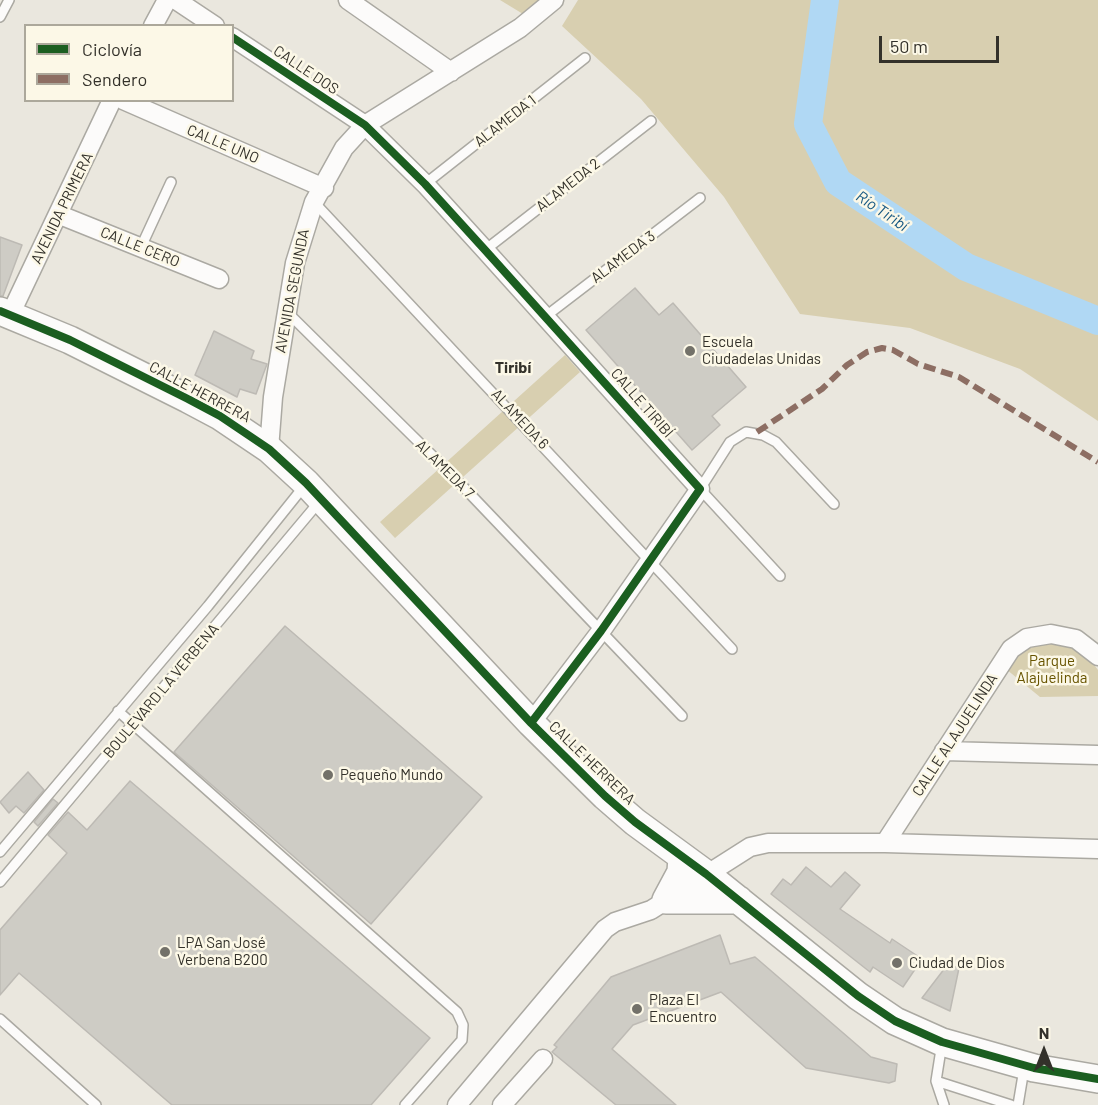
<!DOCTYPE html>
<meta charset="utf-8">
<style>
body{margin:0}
#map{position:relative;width:1098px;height:1105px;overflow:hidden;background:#eae7de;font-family:Barlow,sans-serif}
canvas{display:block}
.legend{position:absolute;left:24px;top:24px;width:210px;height:78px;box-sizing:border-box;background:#fcf8e7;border:2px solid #aca89b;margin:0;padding:8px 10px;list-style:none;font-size:18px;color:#33312a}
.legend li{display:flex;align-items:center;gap:12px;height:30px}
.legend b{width:30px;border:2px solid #aca89b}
.north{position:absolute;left:1014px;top:1021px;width:60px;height:60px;-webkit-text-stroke:4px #fcf8e7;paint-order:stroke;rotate:0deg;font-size:16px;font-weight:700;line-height:24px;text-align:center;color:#33312a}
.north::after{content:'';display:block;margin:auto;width:21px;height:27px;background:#33312a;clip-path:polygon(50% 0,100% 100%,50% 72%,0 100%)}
.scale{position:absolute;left:879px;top:36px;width:120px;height:27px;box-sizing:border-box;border:3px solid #33312a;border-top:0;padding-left:8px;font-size:18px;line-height:21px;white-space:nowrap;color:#33312a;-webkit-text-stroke:4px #fcf8e7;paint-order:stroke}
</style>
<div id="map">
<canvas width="1098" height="1105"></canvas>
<ul class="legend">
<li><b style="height:8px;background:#1b5e20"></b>Ciclovía</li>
<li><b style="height:8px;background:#8d6e63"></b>Sendero</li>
</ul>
<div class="north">N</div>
<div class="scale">50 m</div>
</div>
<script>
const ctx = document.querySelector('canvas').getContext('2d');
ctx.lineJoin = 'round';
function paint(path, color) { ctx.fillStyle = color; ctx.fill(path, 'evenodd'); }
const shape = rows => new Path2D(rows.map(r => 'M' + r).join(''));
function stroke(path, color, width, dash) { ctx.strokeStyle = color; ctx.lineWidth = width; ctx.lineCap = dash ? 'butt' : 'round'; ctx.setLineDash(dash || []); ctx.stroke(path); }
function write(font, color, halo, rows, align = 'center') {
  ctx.font = font + ' Barlow,sans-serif'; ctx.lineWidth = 5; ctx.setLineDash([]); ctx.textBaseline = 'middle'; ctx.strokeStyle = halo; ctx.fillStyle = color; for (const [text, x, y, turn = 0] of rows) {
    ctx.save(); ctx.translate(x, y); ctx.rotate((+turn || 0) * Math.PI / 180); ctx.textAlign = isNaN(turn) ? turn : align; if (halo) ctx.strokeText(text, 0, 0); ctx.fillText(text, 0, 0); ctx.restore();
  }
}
paint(shape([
 [500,0,541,0,523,14],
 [578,0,1098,0,1098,421,1020,369,910,328,800,314,724,197,641,99,562,26],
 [565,355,580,372,395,538,380,522],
 [1057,642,1085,653,1098,670,1098,696,1040,697,1006,669,1017,655,1030,648,1044,643]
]), '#d8cfb0');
stroke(shape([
 [825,0,808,124,838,182,966,267,1098,321]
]), '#b0d8f4', 28);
const building = shape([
 [0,237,22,245,3,296,0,296,0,237],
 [635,288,659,315,673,303,746,387,712,416,720,425,692,450,586,330,635,288],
 [214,331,254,351,251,359,267,364,256,394,240,389,237,397,195,375,214,331],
 [285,626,482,797,371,924,174,752,285,626],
 [28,772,44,790,24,813,16,806,9,813,0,802,28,772],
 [130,781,430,1038,371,1105,172,1105,19,973,0,995,0,930,67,853,48,835,68,812,87,830,130,781],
 [53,799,58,803,38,826,34,822,53,799],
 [806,867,831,887,845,872,860,885,840,909,890,943,892,939,922,959,903,987,873,967,870,972,771,894,783,879,791,885,806,867],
 [720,935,730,964,755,957,871,1057,897,1064,895,1081,889,1083,806,1068,721,992,633,1025,612,1049,676,1105,616,1105,552,1052,557,1047,554,1045,611,977,720,935],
 [948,964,959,968,950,1011,922,998,948,964]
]);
paint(building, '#ceccc5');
stroke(building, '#bdbab4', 1.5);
const lane = shape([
 [0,17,9,0],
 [425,184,585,58],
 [314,202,732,649],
 [141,247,171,182],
 [485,250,651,121],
 [287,312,451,474,682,716],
 [546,316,700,198],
 [780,576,700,489,730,442,746,432,763,435,776,442,834,504],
 [118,711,457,1012,463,1025,462,1040,405,1105],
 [0,852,208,606,305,485],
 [0,882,319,502],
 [0,1019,96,1105],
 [942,1043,936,1081,944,1105],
 [936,1081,1011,1105],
 [1018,1105,1024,1069]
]);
const street = shape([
 [176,0,215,26],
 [348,0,451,72],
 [153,26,167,0],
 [232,37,365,125,425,184,485,250,700,489,601,631,531,723],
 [123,100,324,188],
 [60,215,219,279],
 [10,315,112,100],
 [269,449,273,397,295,263,314,202,344,148,365,125,520,28,554,0],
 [944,751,1098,755],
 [885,843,1011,649,1027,638,1051,634,1076,639,1098,656],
 [457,1105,605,929,615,922,651,910,750,847,768,843,885,843,1098,849],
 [502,1105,543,1059]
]);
const secondary = shape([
 [0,311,70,340,188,399,220,416,269,449,306,483,531,723,605,796,635,822,706,874,858,996,895,1021,942,1042,1034,1068,1098,1079],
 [682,857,681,872,666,900,739,900]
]);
stroke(lane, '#aba9a2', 12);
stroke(street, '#aba9a2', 21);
stroke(secondary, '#aba9a2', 30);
stroke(lane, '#fcfbfa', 9);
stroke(street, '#fcfbfa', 18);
stroke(secondary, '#fcfbfa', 27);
stroke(shape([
 [757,432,822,389,847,365,867,352,882,348,893,350,918,364,959,377,1098,462]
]), '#8d6e63', 6, [12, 6]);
stroke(shape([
 [232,37,365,125,425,184,485,250,700,489,601,631,531,723],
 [0,311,70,340,188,399,220,416,269,449,306,483,531,723,605,796,635,822,706,874,858,996,895,1021,942,1042,1034,1068,1098,1079]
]), '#1b5e20', 8);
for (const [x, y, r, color] of [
 [690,351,6,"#737169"],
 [328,775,6,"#737169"],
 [165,952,6,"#737169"],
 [897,963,6,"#737169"],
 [637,1009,6,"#737169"]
]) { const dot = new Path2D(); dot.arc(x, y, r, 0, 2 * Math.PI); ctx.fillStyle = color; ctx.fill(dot); stroke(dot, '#fcf8e7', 2); }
write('15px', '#33312a', '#fcf8e7', [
 ["CALLE DOS",306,70,34],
 ["ALAMEDA 1",505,121,-38],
 ["CALLE UNO",223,144,23],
 ["ALAMEDA 2",568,185,-38],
 ["AVENIDA PRIMERA",62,208,-64],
 ["CALLE CERO",140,247,22],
 ["ALAMEDA 3",623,257,-37],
 ["AVENIDA SEGUNDA",292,291,-79],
 ["CALLE HERRERA",200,392,28],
 ["CALLE TIRIBÍ",642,403,49],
 ["ALAMEDA 6",520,419,47],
 ["ALAMEDA 7",445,469,45],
 ["BOULEVARD LA VERBENA",161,691,-50],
 ["CALLE ALAJUELINDA",955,735,-57],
 ["CALLE HERRERA",592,763,44]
]);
write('15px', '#33312a', '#fcf8e7', [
 ["Escuela",702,342],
 ["Ciudadelas Unidas",702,359],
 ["Pequeño Mundo",340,775],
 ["LPA San José",177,943],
 ["Verbena B200",177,960],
 ["Ciudad de Dios",909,963],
 ["Plaza El",649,1000],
 ["Encuentro",649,1017]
], 'left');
write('15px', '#685400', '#fcf8e7', [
 ["Parque",1052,661],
 ["Alajuelinda",1052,678]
]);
write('italic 16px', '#185983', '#fcf8e7', [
 ["Río Tiribí",882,211,34]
]);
write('bold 16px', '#33312a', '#fcf8e7', [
 ["Tiribí",513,368]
]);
</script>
